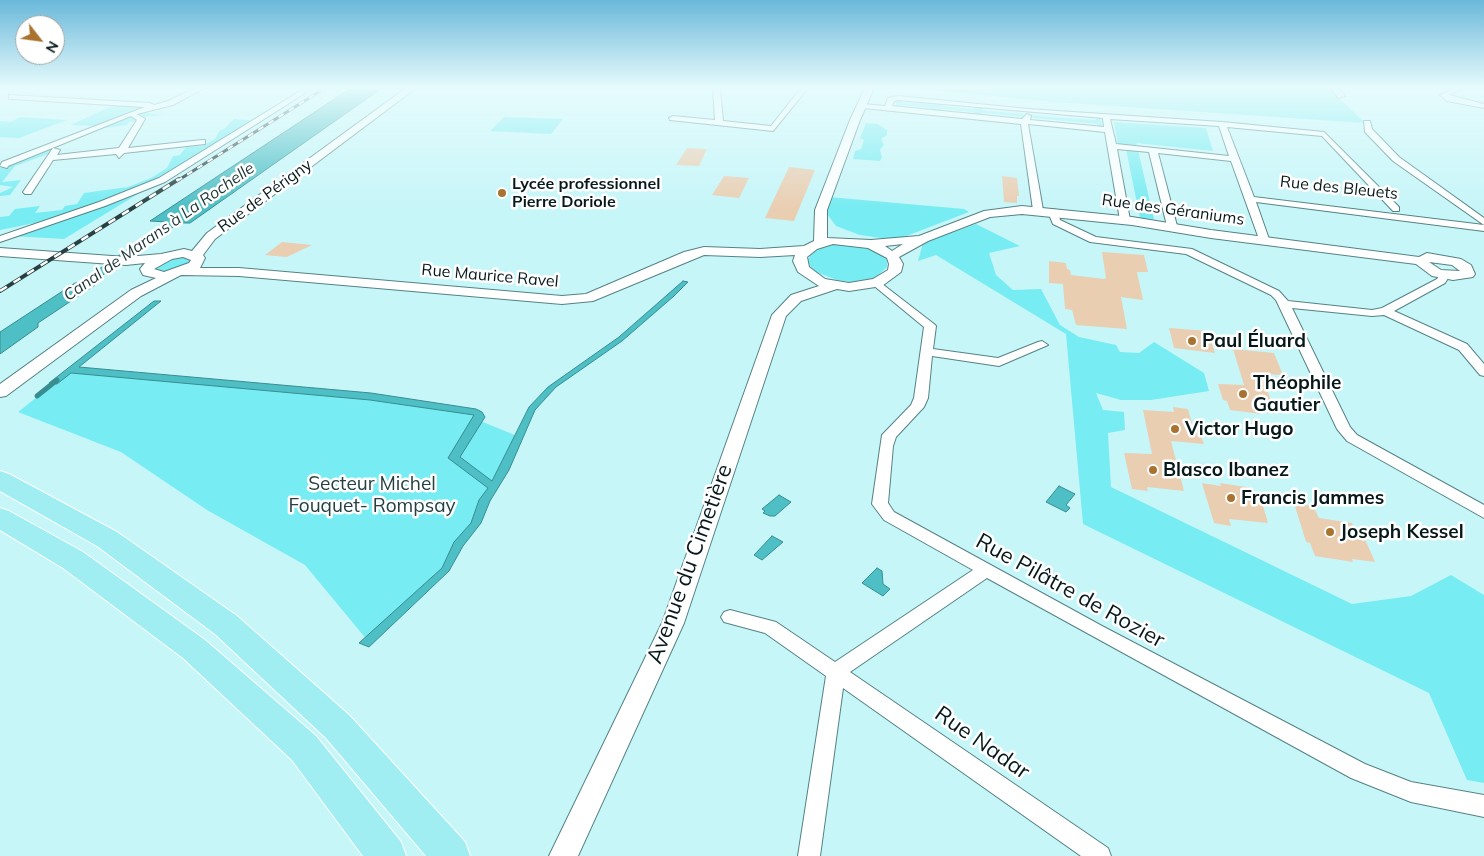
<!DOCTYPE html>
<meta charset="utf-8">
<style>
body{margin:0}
#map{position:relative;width:1484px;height:856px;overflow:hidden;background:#c7f6f9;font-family:Mulish,sans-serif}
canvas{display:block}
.north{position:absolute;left:15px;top:15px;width:50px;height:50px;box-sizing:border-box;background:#fff;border:1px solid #9ba3a3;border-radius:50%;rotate:120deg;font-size:14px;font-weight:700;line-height:20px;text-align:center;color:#061819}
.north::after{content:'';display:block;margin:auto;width:18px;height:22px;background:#aa722f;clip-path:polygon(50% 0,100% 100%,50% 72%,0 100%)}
</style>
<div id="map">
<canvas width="1484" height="856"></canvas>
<div class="north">N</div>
</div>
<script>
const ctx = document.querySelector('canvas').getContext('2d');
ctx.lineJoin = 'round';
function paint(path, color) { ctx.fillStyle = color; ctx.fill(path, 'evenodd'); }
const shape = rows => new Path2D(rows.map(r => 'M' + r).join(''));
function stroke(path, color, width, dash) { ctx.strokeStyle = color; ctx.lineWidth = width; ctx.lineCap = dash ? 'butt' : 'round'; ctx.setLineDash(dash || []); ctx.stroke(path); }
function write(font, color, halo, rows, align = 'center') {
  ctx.font = font + ' Mulish,sans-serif'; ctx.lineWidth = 5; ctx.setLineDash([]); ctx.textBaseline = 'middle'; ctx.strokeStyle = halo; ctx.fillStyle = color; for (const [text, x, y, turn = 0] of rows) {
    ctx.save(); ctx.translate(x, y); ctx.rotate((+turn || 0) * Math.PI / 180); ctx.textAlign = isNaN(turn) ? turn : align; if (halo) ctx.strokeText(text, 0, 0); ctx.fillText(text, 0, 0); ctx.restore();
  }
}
paint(shape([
 [911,88,1329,88,1365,123,1053,102],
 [900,99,903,99,902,102,944,104,944,106,973,109,974,107,983,108,983,110,1052,117,1096,120,1096,117,1101,118,1103,127,1098,127,1097,124,982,113,981,116,972,115,973,112,943,109,941,112,932,111,932,108,901,105,896,108,896,101],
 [118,103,160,106,144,113,164,115,141,117,140,121,129,122,127,125,105,128,51,149,57,151,15,166,2,182,21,180,10,195,0,196,0,193,13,187,0,185,0,168,97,126,71,125],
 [21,117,67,120,19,138,0,137,0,121,10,122],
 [504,117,563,119,551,134,490,131],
 [234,119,258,121,64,239,11,236,50,220,0,230,0,217,9,216,15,209,40,206,35,213,62,210,65,206,77,204,84,193,128,187,151,178,167,168,173,156,180,155,186,147,202,146,215,139,220,130,224,129],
 [1114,122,1206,128,1213,151,1137,143,1136,146,1118,145],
 [866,123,878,124,887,130,887,135,881,139,884,145,880,150,882,157,880,161,853,159,855,151,861,149,864,140,860,138],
 [1126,149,1138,150,1154,219,1140,218],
 [829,197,964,209,969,212,901,238,881,238,860,235,836,226,824,210],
 [976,224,1020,246,989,253,996,275,1013,290,1041,289,1060,325,1079,337,1116,345,1120,352,1139,353,1154,342,1204,373,1209,391,1151,400,1121,400,1096,393,1103,410,1124,412,1125,430,1108,433,1111,487,1352,604,1411,596,1451,575,1484,595,1484,783,1467,780,1429,693,1083,524,1066,334,936,255,918,261,923,243],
 [839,243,864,245,882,254,887,260,887,267,875,278,851,282,837,280,816,272,810,266,808,260,811,254,818,249],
 [179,256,193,258,192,264,164,273,153,270,156,264],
 [71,370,374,397,474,412,478,420,517,436,481,523,458,544,446,570,368,641,305,565,207,510,121,452,18,412]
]), '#77ecf2');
const water = shape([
 [351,88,382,88,190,223,179,223,91,283,95,285,38,323,38,327,0,354,0,332,75,283,79,283,167,222,150,221,351,88],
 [683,281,688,282,674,296,622,341,556,387,535,410,509,470,490,501,481,523,463,546,449,571,369,647,359,643,442,568,454,542,471,523,479,500,488,488,448,458,474,415,370,400,71,373,57,384,49,383,154,301,161,301,79,367,371,393,476,409,482,412,485,417,460,457,492,481,529,407,548,387,619,337,683,281],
 [1059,486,1075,494,1066,505,1070,508,1066,512,1046,502,1059,486],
 [779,495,791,502,775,516,770,516,763,513,765,511,762,509,779,495],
 [772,536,783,542,762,560,754,555,772,536],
 [877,568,882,571,883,584,890,589,883,596,862,583,877,568]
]);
paint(water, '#4dbfc5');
stroke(water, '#388d91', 1);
stroke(shape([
 [37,396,57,380]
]), '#388d91', 5);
paint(shape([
 [687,148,707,149,699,166,676,165],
 [789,167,815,170,794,221,765,218],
 [724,176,749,178,739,198,712,195],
 [1002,176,1017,178,1019,196,1017,196,1017,203,1004,202],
 [282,242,312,245,287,257,265,255],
 [1102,252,1144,255,1148,272,1137,272,1143,300,1121,297,1127,329,1076,325,1072,310,1065,309,1063,284,1049,283,1049,261,1066,263,1067,269,1070,270,1071,275,1104,279,1106,278],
 [1169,328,1208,331,1215,353,1174,348],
 [1233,349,1274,353,1283,375,1261,374,1276,414,1259,411,1261,414,1230,410,1227,401,1223,400,1218,384,1244,385],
 [1173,407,1188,409,1192,424,1197,425,1204,444,1171,441,1184,491,1147,487,1148,491,1132,489,1124,453,1152,454,1143,410,1174,412],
 [1202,483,1221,486,1220,483,1253,488,1257,501,1262,502,1268,523,1229,519,1231,526,1214,523],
 [1294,503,1313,506,1319,518,1352,523,1358,536,1364,537,1375,562,1352,559,1353,562,1315,556,1310,543,1306,542]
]), '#eaceb2');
const minor = shape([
 [195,88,204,88,173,105,137,114,145,119,128,148,202,140,205,140,205,144,124,153,119,158,116,154,53,160,31,194,25,194,23,192,53,148,60,150,57,155,119,148,137,120,131,116,8,166,7,168,0,166,2,162,145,107,12,99,9,99,9,95,150,103,154,105,168,101,195,88],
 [305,88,313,88,165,182,105,206,0,242,0,236,99,202,159,178,305,88],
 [713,88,720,88,723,121,771,126,801,88,808,88,773,131,670,120,669,118,673,116,715,120,713,88],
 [1331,88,1338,88,1345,96,1338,98,1331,88],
 [1454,88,1463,88,1449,95,1484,104,1484,108,1447,101,1440,95,1454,88],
 [898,96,1028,109,1222,122,1324,132,1399,207,1399,211,1393,211,1322,136,1227,127,1254,197,1484,225,1484,231,1256,202,1269,239,1264,242,1259,239,1231,161,1158,153,1177,226,1172,229,1167,226,1149,152,1117,149,1130,220,1125,223,1120,220,1105,132,1028,124,1043,210,1038,213,1033,210,1021,124,863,108,859,106,863,104,885,106,888,98,898,96],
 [898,100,1103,118,1104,127,1030,120,1031,116,1027,114,1022,119,892,106,894,101,898,100],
 [1110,119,1219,126,1229,156,1116,144,1110,119],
 [1364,121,1370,121,1372,129,1399,157,1484,218,1484,225,1393,161,1365,132,1364,121],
 [1053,209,1058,212,1060,220,1096,237,1192,249,1279,291,1288,301,1372,310,1382,308,1437,279,1441,273,1449,273,1450,275,1445,283,1394,311,1467,344,1484,364,1484,376,1480,375,1459,350,1384,315,1372,316,1292,308,1350,427,1357,435,1484,505,1484,518,1347,441,1337,429,1276,300,1271,295,1186,254,1090,242,1053,224,1048,212,1053,209],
 [877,280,934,324,936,326,933,349,998,358,1038,342,1042,341,1048,345,999,366,932,356,928,398,924,407,896,437,893,446,888,503,894,512,1102,626,1365,764,1411,782,1484,795,1484,817,1411,802,1351,778,987,578,850,672,1108,848,1111,856,1081,856,843,688,820,856,798,856,826,676,765,633,724,622,721,617,724,612,730,610,776,622,835,662,973,570,884,520,872,504,882,435,911,405,914,398,924,327,873,285,873,281,877,280]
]);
const tertiary = shape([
 [406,88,416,88,215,239,203,255,205,258,200,268,239,268,562,296,586,294,684,252,704,247,760,249,804,246,814,241,815,210,850,120,865,88,874,88,860,120,827,210,827,238,871,240,919,236,984,211,1022,206,1132,217,1211,230,1419,257,1427,253,1461,259,1471,265,1475,274,1473,277,1453,280,1432,276,1416,264,1211,238,1132,225,1022,214,990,217,928,241,899,257,903,264,901,272,882,286,849,291,837,289,801,301,786,316,684,623,578,856,549,856,662,623,772,315,791,295,819,286,798,272,793,261,795,255,760,257,704,255,593,301,562,304,239,276,181,275,141,296,6,396,0,397,0,384,131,290,156,278,143,275,140,269,145,263,126,265,0,256,0,248,126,257,161,254,184,249,192,251,207,233,406,88],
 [833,244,868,248,887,258,889,264,888,270,873,279,849,283,825,279,809,267,807,257,817,249,833,244],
 [903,244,892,251,885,246,903,244],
 [183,257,191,260,189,263,164,272,154,269,172,259,183,257],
 [1429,262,1452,265,1460,271,1441,270,1429,262]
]);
const trunk = shape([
 [0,471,9,474,117,532,237,616,350,716,465,842,470,856,426,856,326,738,215,634,97,546,0,491,0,471],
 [0,508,9,511,83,552,205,640,316,736,401,842,406,856,363,856,292,760,183,658,63,568,0,530,0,508]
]);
stroke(minor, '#558284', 2);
stroke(tertiary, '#558284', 2);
stroke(trunk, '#fff', 2);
paint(minor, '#fff');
paint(tertiary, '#fff');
paint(trunk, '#a0eef2');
const railFar1 = shape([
 [177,181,325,88]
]);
const rail = shape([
 [0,291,179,179]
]);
stroke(railFar1, '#294042', 3);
stroke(rail, '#294042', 4);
stroke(railFar1, '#fff', 2, [6]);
stroke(rail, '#fff', 2.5, [8]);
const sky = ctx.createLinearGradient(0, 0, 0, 208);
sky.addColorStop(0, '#6ab8da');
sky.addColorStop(0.42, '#e6fbfc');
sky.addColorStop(1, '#e6fbfc00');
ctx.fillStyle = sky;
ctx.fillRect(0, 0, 1484, 208);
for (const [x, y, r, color] of [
 [502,193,5,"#aa722f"],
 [1192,341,5,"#aa722f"],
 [1243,394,5,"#aa722f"],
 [1175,429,5,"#aa722f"],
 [1153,470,5,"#aa722f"],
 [1231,498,5,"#aa722f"],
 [1330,532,5,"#aa722f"]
]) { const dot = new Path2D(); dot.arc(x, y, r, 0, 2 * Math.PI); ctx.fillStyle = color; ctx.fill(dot); stroke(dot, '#fff', 2); }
write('bold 16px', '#061819', '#fff', [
 ["Lycée professionnel",512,184],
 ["Pierre Doriole",512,202]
], 'left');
write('16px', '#061819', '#fff', [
 ["Rue des Bleuets",1339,188,6],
 ["Rue de Périgny",265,196,-36],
 ["Rue des Géraniums",1173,210,8],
 ["Rue Maurice Ravel",490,276,5]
]);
write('italic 16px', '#1b3435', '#fff', [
 ["Canal de Marans à La Rochelle",159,232,-35]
]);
write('bold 19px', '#061819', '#fff', [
 ["Paul Éluard",1202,341],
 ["Théophile",1253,383],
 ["Gautier",1253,405],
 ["Victor Hugo",1185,429],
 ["Blasco Ibanez",1163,470],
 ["Francis Jammes",1241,498],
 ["Joseph Kessel",1340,532]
], 'left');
write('19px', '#264041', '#fff', [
 ["Secteur Michel",372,484],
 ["Fouquet- Rompsay",372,506]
]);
write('22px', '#061819', '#fff', [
 ["Avenue du Cimetière",690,564,-70],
 ["Rue Pilâtre de Rozier",1070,591,29],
 ["Rue Nadar",982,743,35]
]);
</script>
